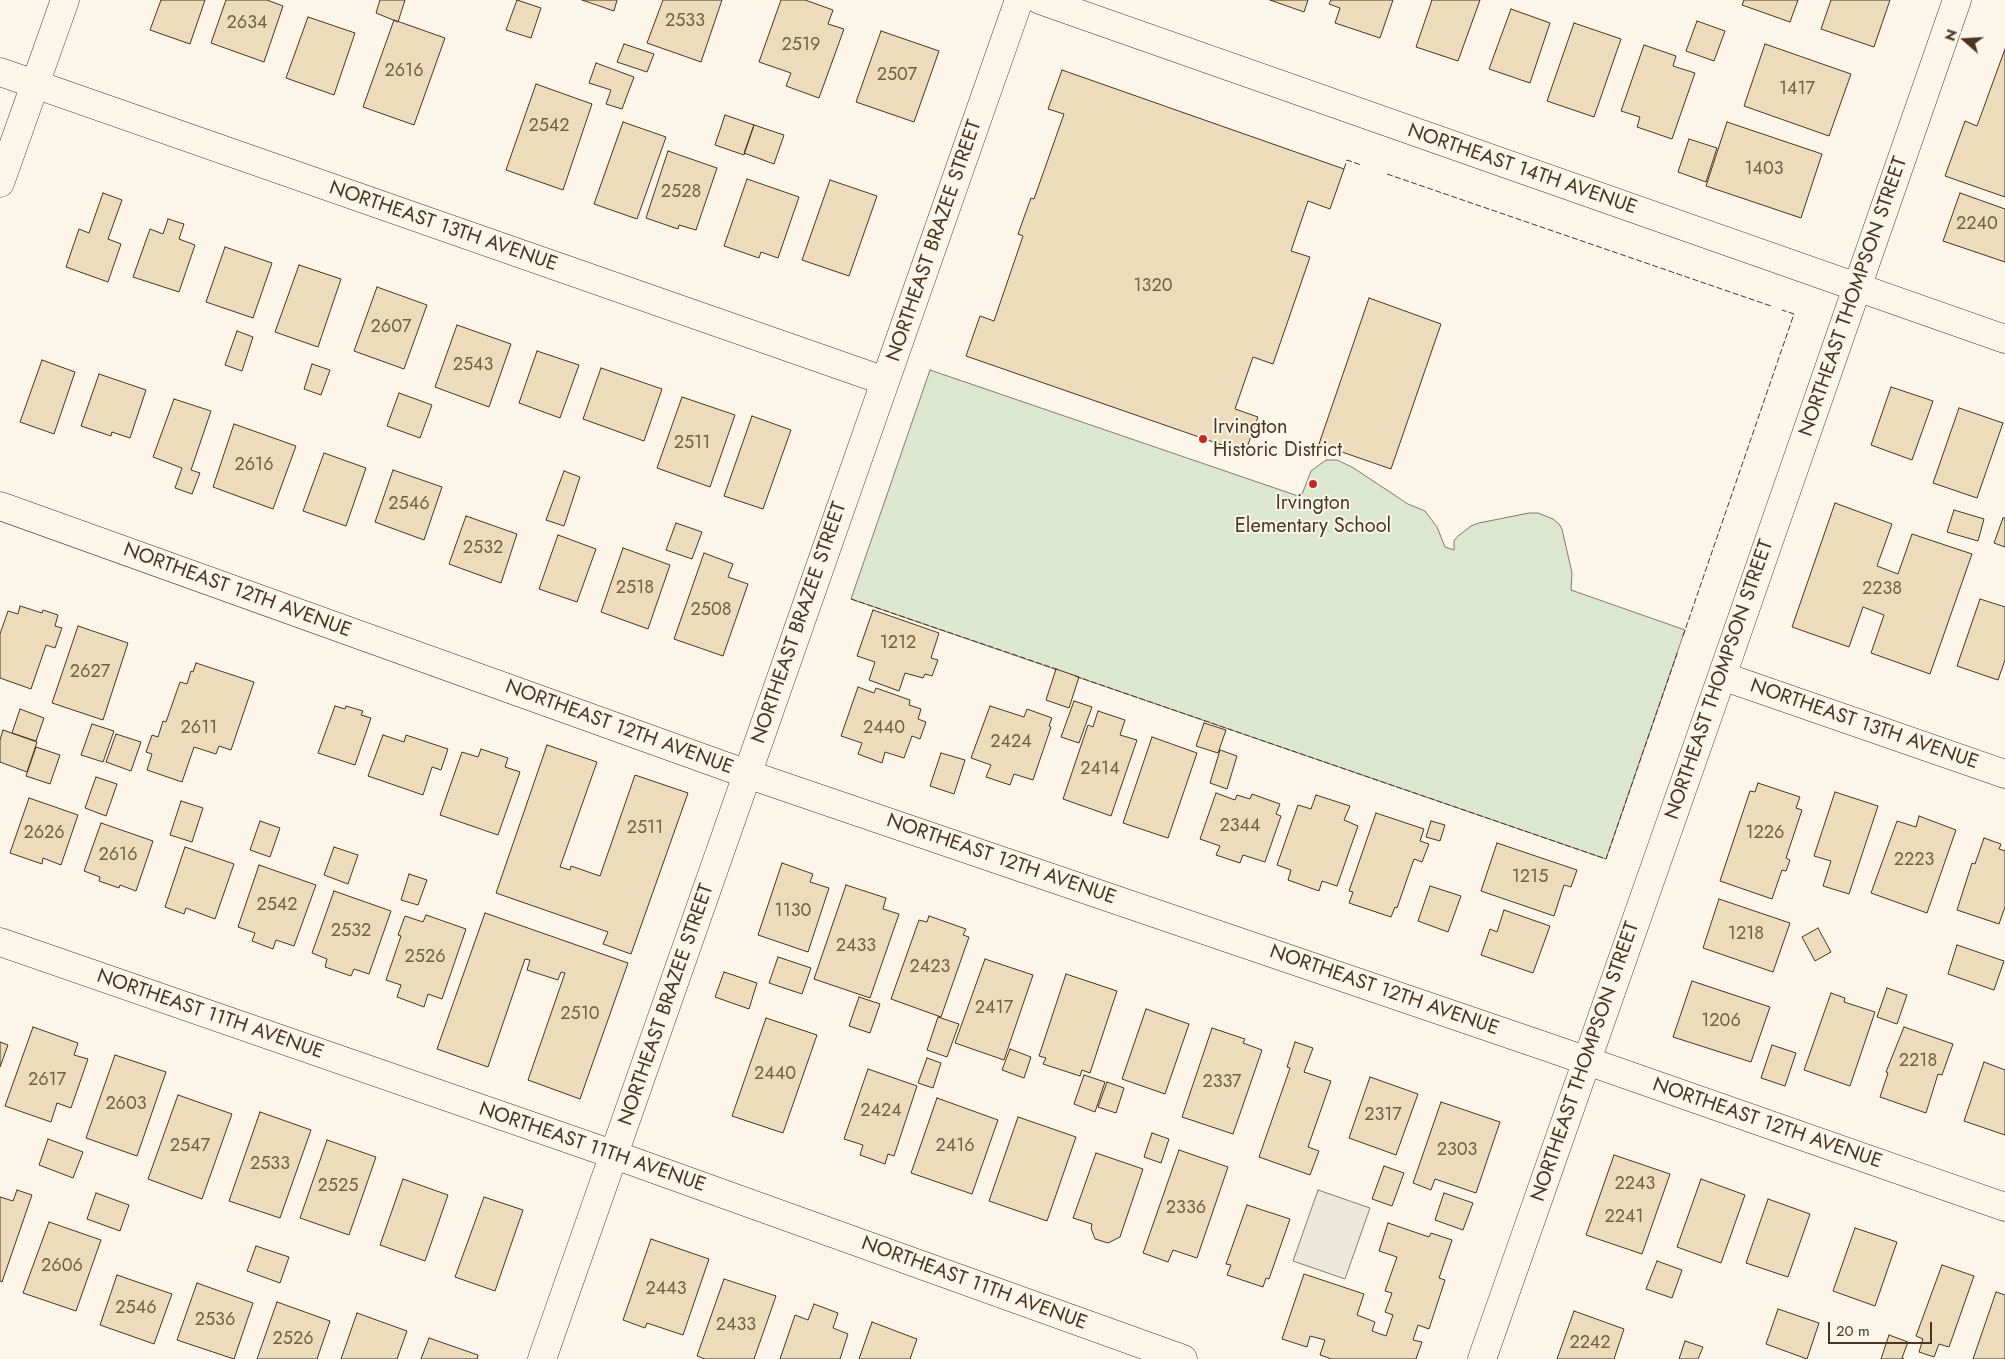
<!DOCTYPE html>
<style>
body{margin:0}
#map{position:relative;width:2005px;height:1359px;overflow:hidden;background:#fbf6e9;font-family:Jost,sans-serif}
canvas{display:block}
.north{position:absolute;left:1940px;top:15px;width:50px;height:50px;-webkit-text-stroke:4px #fbf6e9;paint-order:stroke;rotate:289deg;font-size:14px;font-weight:700;line-height:20px;text-align:center;color:#4a3520}
.north::after{content:'';display:block;margin:auto;width:18px;height:22px;background:#4a3520;clip-path:polygon(50% 0,100% 100%,50% 72%,0 100%)}
.scale{position:absolute;left:1828px;top:1322px;width:104px;height:22px;box-sizing:border-box;border:2px solid #4a3520;border-top:0;padding-left:6px;font-size:15px;line-height:18px;white-space:nowrap;color:#4a3520;-webkit-text-stroke:4px #fbf6e9;paint-order:stroke}
</style>
<div id="map">
<canvas width="2005" height="1359"></canvas>
<div class="north">N</div>
<div class="scale">20 m</div>
</div>
<script>
const ctx = document.querySelector('canvas').getContext('2d');
ctx.lineJoin = 'round';
function paint(path, color) { ctx.fillStyle = color; ctx.fill(path, 'evenodd'); }
const shape = rows => new Path2D(rows.map(r => 'M' + r).join(''));
function stroke(path, color, width, dash) { ctx.strokeStyle = color; ctx.lineWidth = width; ctx.lineCap = dash ? 'butt' : 'round'; ctx.setLineDash(dash || []); ctx.stroke(path); }
function write(font, color, halo, rows, align = 'center') {
  ctx.font = font + ' Jost,sans-serif'; ctx.lineWidth = 4; ctx.setLineDash([]); ctx.textBaseline = 'middle'; ctx.strokeStyle = halo; ctx.fillStyle = color; for (const [text, x, y, turn = 0] of rows) {
    ctx.save(); ctx.translate(x, y); ctx.rotate((+turn || 0) * Math.PI / 180); ctx.textAlign = isNaN(turn) ? turn : align; if (halo) ctx.strokeText(text, 0, 0); ctx.fillText(text, 0, 0); ctx.restore();
  }
}
const green = shape([
 [930,370,1301,497,1311,471,1326,460,1337,460,1352,467,1408,504,1425,511,1437,527,1445,547,1454,550,1454,541,1458,536,1471,526,1479,523,1529,513,1538,513,1553,519,1559,524,1562,529,1572,573,1571,590,1685,630,1606,859,851,599,930,370]
]);
paint(green, '#dce7d0');
stroke(green, '#887966', 1);
const parking = shape([
 [1318,1190,1370,1208,1345,1279,1293,1261,1318,1190]
]);
paint(parking, '#ede7d9');
stroke(parking, '#887966', 1);
const building = shape([
 [161,0,205,0,190,44,150,30,161,0],
 [226,0,267,0,283,6,264,62,211,43,226,0],
 [380,0,405,0,398,22,376,13,380,0],
 [517,0,541,8,531,38,506,30,517,0],
 [582,0,617,0,614,11,582,0],
 [663,0,722,0,701,62,647,43,663,0],
 [781,0,805,0,833,10,828,24,844,29,819,98,786,86,791,73,759,62,781,0],
 [1270,0,1308,0,1304,12,1270,0],
 [1331,0,1393,0,1380,38,1335,23,1340,8,1329,4,1331,0],
 [1432,0,1480,0,1458,61,1416,47,1432,0],
 [1744,0,1798,0,1790,22,1742,5,1744,0],
 [1831,0,1890,0,1874,47,1821,29,1831,0],
 [1511,9,1550,23,1530,83,1489,69,1511,9],
 [308,17,355,33,334,95,286,78,308,17],
 [394,20,445,38,414,125,363,107,394,20],
 [1697,21,1725,31,1714,61,1686,51,1697,21],
 [1574,23,1621,39,1594,117,1547,101,1574,23],
 [881,31,939,51,914,122,856,102,881,31],
 [624,44,654,54,647,72,617,62,624,44],
 [1765,44,1851,74,1829,136,1744,106,1765,44],
 [1644,45,1676,56,1673,66,1695,73,1672,139,1637,127,1640,117,1621,111,1644,45],
 [2005,49,2005,197,1945,176,1965,121,1977,126,2005,49],
 [596,63,634,77,622,109,606,104,611,90,589,83,596,63],
 [1062,70,1344,169,1330,209,1308,201,1291,251,1310,257,1273,364,1253,357,1235,409,1258,417,1245,453,966,356,980,316,994,321,1023,236,1018,234,1031,198,1034,199,1064,114,1048,109,1062,70],
 [536,84,592,104,563,190,506,170,536,84],
 [725,115,754,125,744,155,715,145,725,115],
 [623,122,666,137,637,219,594,204,623,122],
 [1727,122,1822,154,1801,218,1706,186,1727,122],
 [754,125,784,135,774,164,744,153,754,125],
 [1689,139,1717,148,1706,182,1678,172,1689,139],
 [668,151,717,168,696,230,679,225,678,229,646,218,668,151],
 [747,179,799,197,778,258,761,252,759,258,724,246,747,179],
 [830,180,877,196,849,276,802,260,830,180],
 [103,193,122,200,108,239,121,244,108,282,66,267,79,229,89,233,103,193],
 [1960,193,2005,209,2005,262,1943,241,1960,193],
 [168,219,184,224,179,239,195,245,179,292,133,277,150,229,163,234,168,219],
 [225,247,272,263,253,318,206,302,225,247],
 [299,265,341,279,318,347,275,332,299,265],
 [377,287,427,305,404,369,354,351,377,287],
 [1369,298,1441,324,1391,469,1319,444,1369,298],
 [457,325,511,344,489,407,435,387,457,325],
 [237,331,253,337,242,371,225,365,237,331],
 [537,351,579,365,560,418,519,403,537,351],
 [42,360,75,372,54,434,20,422,42,360],
 [312,364,330,370,321,395,304,389,312,364],
 [601,368,662,389,644,441,583,419,601,368],
 [99,374,146,390,130,438,112,432,111,436,81,426,99,374],
 [1891,387,1933,401,1912,460,1871,445,1891,387],
 [399,393,432,405,420,438,387,426,399,393],
 [682,397,735,415,710,487,657,468,682,397],
 [174,399,211,411,191,470,200,473,192,494,175,488,182,468,153,457,174,399],
 [1959,408,2003,423,1977,498,1933,483,1959,408],
 [752,416,791,430,763,509,724,496,752,416],
 [234,424,296,446,273,509,213,487,234,424],
 [324,453,366,468,346,526,303,511,324,453],
 [393,470,442,487,424,540,375,522,393,470],
 [564,471,580,477,564,526,546,520,564,471],
 [1835,503,1892,524,1877,566,1898,574,1912,534,1972,554,1930,674,1871,653,1884,615,1863,607,1849,647,1792,627,1835,503],
 [1954,510,1984,519,1978,541,1947,532,1954,510],
 [466,516,517,534,501,583,449,564,466,516],
 [2003,518,2005,518,2005,547,1994,543,2003,518],
 [676,523,702,532,692,559,666,550,676,523],
 [558,535,596,549,577,602,539,589,558,535],
 [623,548,670,565,648,629,601,612,623,548],
 [704,553,733,564,728,577,748,584,723,656,674,639,704,553],
 [1980,599,2005,607,2005,660,1998,680,1957,666,1980,599],
 [20,606,42,613,43,610,58,615,55,626,62,628,55,648,46,645,31,689,0,678,0,634,8,611,18,614,20,606],
 [873,610,939,633,931,658,938,660,932,676,925,674,923,678,905,673,899,691,869,680,875,662,857,656,873,610],
 [78,626,128,643,103,720,52,703,78,626],
 [196,663,254,682,231,750,219,746,216,754,194,747,182,782,147,770,152,754,146,752,152,735,158,737,163,721,166,722,180,682,187,684,191,671,193,672,196,663],
 [1056,669,1079,677,1069,708,1046,700,1056,669],
 [858,687,874,693,876,688,910,700,909,705,921,709,918,719,926,722,920,739,912,736,904,758,885,752,882,763,858,754,862,743,841,736,858,687],
 [1074,701,1092,707,1079,743,1061,737,1074,701],
 [335,706,345,709,346,706,363,711,361,715,371,718,355,765,318,753,335,706],
 [990,706,1024,717,1027,709,1052,718,1049,726,1051,727,1033,780,1014,774,1010,785,986,777,991,765,971,758,990,706],
 [20,709,44,718,36,741,12,733,20,709],
 [1098,711,1125,720,1120,735,1137,740,1111,816,1063,799,1088,725,1093,727,1098,711],
 [1204,723,1226,730,1218,753,1196,746,1204,723],
 [92,724,114,731,103,762,81,755,92,724],
 [3,730,37,742,27,772,0,762,0,740,3,730],
 [116,734,141,742,131,771,106,762,116,734],
 [383,735,404,742,406,735,448,749,441,770,432,767,423,795,368,776,383,735],
 [1152,737,1197,753,1168,838,1123,823,1152,737],
 [547,745,597,762,560,867,570,870,571,866,600,876,635,775,688,793,631,954,603,944,608,932,496,893,547,745],
 [36,747,60,755,50,784,26,776,36,747],
 [481,749,508,758,505,767,520,772,498,835,440,815,462,752,478,757,481,749],
 [1220,750,1237,756,1227,789,1210,783,1220,750],
 [941,753,965,760,954,794,930,786,941,753],
 [96,777,117,784,106,816,85,808,96,777],
 [1758,783,1800,797,1796,808,1802,810,1786,858,1790,860,1786,871,1782,870,1772,899,1720,881,1750,791,1755,792,1758,783],
 [1835,792,1878,806,1849,894,1823,886,1831,861,1814,856,1835,792],
 [1216,793,1235,800,1237,795,1250,799,1252,794,1280,804,1276,814,1281,816,1265,862,1243,855,1240,863,1216,855,1220,846,1200,839,1216,793],
 [1316,795,1350,806,1344,820,1358,826,1337,886,1322,881,1319,891,1288,880,1291,870,1277,865,1298,805,1311,809,1316,795],
 [29,798,78,815,61,865,43,858,42,864,10,853,29,798],
 [181,801,203,808,192,842,170,835,181,801],
 [1376,813,1424,829,1420,841,1429,844,1422,862,1414,859,1397,908,1395,907,1391,917,1349,903,1353,892,1349,891,1376,813],
 [1919,816,1956,830,1927,913,1871,893,1897,821,1916,827,1919,816],
 [260,821,280,828,270,857,250,850,260,821],
 [1431,821,1445,825,1440,841,1426,837,1431,821],
 [101,823,153,841,136,891,120,885,119,888,99,881,100,877,84,871,101,823],
 [1984,838,2001,844,1999,849,2005,851,2005,907,1999,924,1957,910,1972,863,1975,864,1984,838],
 [1497,843,1577,870,1571,887,1564,885,1554,916,1481,891,1497,843],
 [185,847,234,864,215,919,186,908,184,914,165,907,185,847],
 [334,847,358,855,348,884,324,875,334,847],
 [782,863,813,874,810,882,829,888,808,952,758,935,782,863],
 [259,865,316,885,294,946,276,940,273,949,252,941,255,933,238,927,259,865],
 [409,874,427,880,418,905,401,900,409,874],
 [846,885,886,898,883,909,899,914,870,998,814,979,846,885],
 [1430,886,1461,896,1448,932,1418,921,1430,886],
 [334,891,391,911,369,974,354,969,351,976,325,967,327,959,312,953,334,891],
 [1719,899,1790,923,1773,972,1703,948,1719,899],
 [1504,910,1550,926,1533,973,1481,955,1490,929,1497,932,1504,910],
 [485,913,628,963,580,1099,528,1080,565,973,561,972,558,980,527,970,530,960,525,959,488,1067,437,1049,485,913],
 [426,915,466,929,442,999,428,994,424,1007,397,997,401,985,386,980,401,936,398,935,405,916,423,922,426,915],
 [929,916,966,929,963,935,969,937,941,1017,891,999,919,920,927,922,929,916],
 [1818,928,1831,952,1815,961,1802,937,1818,928],
 [1957,945,2004,961,1994,990,1948,974,1957,945],
 [778,957,811,968,802,994,769,983,778,957],
 [985,959,1033,975,1004,1060,955,1043,985,959],
 [724,972,757,983,749,1009,715,997,724,972],
 [1066,974,1117,991,1090,1073,1082,1070,1080,1076,1043,1064,1046,1058,1039,1056,1066,974],
 [1692,981,1770,1007,1751,1062,1673,1037,1692,981],
 [1887,988,1907,995,1897,1024,1877,1017,1887,988],
 [1831,993,1845,998,1844,1002,1875,1012,1850,1086,1804,1070,1831,993],
 [859,997,880,1004,870,1033,849,1026,859,997],
 [1146,1009,1189,1024,1165,1094,1122,1079,1146,1009],
 [938,1017,959,1024,947,1057,927,1050,938,1017],
 [766,1018,817,1035,783,1133,732,1116,766,1018],
 [33,1027,78,1043,74,1055,88,1059,71,1108,57,1103,51,1122,5,1106,33,1027],
 [1904,1027,1953,1044,1942,1075,1938,1074,1926,1113,1880,1097,1888,1073,1886,1072,1904,1027],
 [1212,1028,1245,1039,1243,1043,1262,1050,1233,1134,1182,1117,1212,1028],
 [0,1042,8,1045,0,1067,0,1042],
 [1295,1042,1313,1048,1304,1072,1331,1081,1308,1147,1319,1151,1310,1175,1259,1157,1290,1068,1287,1067,1295,1042],
 [1772,1045,1796,1053,1785,1086,1761,1078,1772,1045],
 [1010,1049,1031,1057,1024,1078,1002,1070,1010,1049],
 [115,1055,166,1072,137,1156,86,1138,115,1055],
 [927,1058,941,1063,933,1088,918,1083,927,1058],
 [1984,1062,2005,1070,2005,1135,1964,1121,1984,1062],
 [868,1069,917,1086,894,1156,888,1154,885,1164,860,1155,863,1145,844,1139,868,1069],
 [1084,1075,1105,1082,1095,1112,1074,1104,1084,1075],
 [1370,1077,1418,1094,1396,1155,1349,1138,1370,1077],
 [1107,1082,1124,1088,1116,1113,1098,1107,1107,1082],
 [178,1095,232,1114,202,1199,148,1179,178,1095],
 [937,1098,998,1120,972,1194,911,1173,937,1098],
 [1441,1102,1500,1122,1476,1193,1435,1179,1431,1190,1413,1183,1441,1102],
 [260,1112,311,1130,280,1218,229,1201,260,1112],
 [1018,1117,1076,1137,1047,1221,989,1201,1018,1117],
 [1152,1133,1169,1139,1161,1163,1144,1157,1152,1133],
 [48,1139,83,1152,73,1178,39,1165,48,1139],
 [327,1140,376,1157,349,1235,300,1218,327,1140],
 [1179,1150,1228,1167,1197,1258,1173,1250,1168,1262,1143,1253,1179,1150],
 [1096,1153,1143,1169,1120,1237,1108,1243,1095,1239,1091,1228,1092,1224,1073,1218,1096,1153],
 [1614,1155,1670,1174,1642,1254,1586,1235,1614,1155],
 [1384,1166,1404,1173,1392,1206,1372,1199,1384,1166],
 [403,1179,448,1195,425,1261,380,1245,403,1179],
 [1701,1179,1745,1195,1721,1263,1677,1247,1701,1179],
 [17,1190,32,1195,2,1282,0,1281,0,1197,13,1201,17,1190],
 [96,1193,129,1205,120,1231,87,1219,96,1193],
 [1444,1193,1473,1203,1463,1230,1435,1220,1444,1193],
 [484,1197,523,1210,495,1291,455,1277,484,1197],
 [1768,1199,1810,1214,1788,1277,1746,1263,1768,1199],
 [1247,1205,1290,1219,1269,1279,1266,1278,1263,1287,1227,1275,1231,1265,1226,1264,1247,1205],
 [49,1222,101,1240,76,1311,23,1293,49,1222],
 [1388,1223,1429,1237,1431,1233,1452,1240,1439,1278,1445,1280,1429,1329,1418,1325,1413,1340,1422,1342,1416,1359,1332,1359,1320,1355,1325,1340,1310,1336,1307,1347,1282,1339,1304,1274,1364,1294,1357,1315,1375,1322,1372,1331,1386,1336,1393,1315,1385,1312,1392,1293,1385,1291,1397,1257,1379,1251,1388,1223],
 [1855,1228,1897,1242,1875,1306,1833,1291,1855,1228],
 [651,1239,709,1259,683,1335,647,1323,645,1328,623,1320,651,1239],
 [256,1246,289,1257,280,1283,247,1271,256,1246],
 [1657,1261,1682,1270,1672,1298,1646,1289,1657,1261],
 [1942,1265,1974,1276,1949,1347,1939,1344,1934,1357,1919,1352,1923,1339,1916,1336,1942,1265],
 [117,1275,172,1294,154,1344,100,1325,117,1275],
 [724,1279,776,1296,754,1359,705,1359,697,1356,724,1279],
 [197,1283,253,1303,234,1359,177,1340,197,1283],
 [1996,1292,2005,1295,2005,1359,1973,1359,1996,1292],
 [277,1302,330,1321,317,1359,257,1359,277,1302],
 [814,1304,838,1313,833,1328,848,1334,840,1359,780,1359,795,1315,808,1320,814,1304],
 [1778,1309,1819,1323,1807,1359,1766,1344,1778,1309],
 [1574,1311,1624,1329,1614,1359,1557,1359,1574,1311],
 [357,1313,407,1331,397,1359,341,1359,357,1313],
 [872,1322,917,1339,910,1359,859,1359,872,1322],
 [1889,1335,1908,1342,1902,1358,1904,1359,1881,1359,1889,1335],
 [429,1338,478,1355,477,1359,421,1359,429,1338],
 [1685,1341,1703,1347,1698,1359,1679,1359,1685,1341]
]);
paint(building, '#ecdcbc');
stroke(building, '#4a3520', 1);
const street = shape([
 [1040,0,2005,339],
 [0,72,885,381],
 [0,506,747,774,1550,1048,2005,1207],
 [1722,676,2005,774],
 [0,942,615,1155,1183,1359],
 [542,1359,1019,0],
 [1482,1359,1722,676,1957,0]
]);
const secondary = shape([
 [0,183,65,0]
]);
stroke(street, '#4a3520', 29);
stroke(secondary, '#4a3520', 29);
stroke(street, '#fbf6e9', 28);
stroke(secondary, '#fbf6e9', 28);
stroke(shape([
 [1344,169,1347,160,1361,165],
 [1387,174,1771,306],
 [851,599,1059,670],
 [1683,636,1794,314,1782,310],
 [1075,676,1606,859,1678,651]
]), '#4a3520', 1, [6, 2.5]);
for (const [x, y, r, color] of [
 [1203,439,5,"#c62828"],
 [1313,484,5,"#c62828"]
]) { const dot = new Path2D(); dot.arc(x, y, r, 0, 2 * Math.PI); ctx.fillStyle = color; ctx.fill(dot); stroke(dot, '#fbf6e9', 2); }
write('18px', '#725f47', null, [
 ["2533",685,22],
 ["2634",247,24],
 ["2519",801,46],
 ["2616",404,72],
 ["2507",897,76],
 ["1417",1797,90],
 ["2542",549,127],
 ["1403",1764,170],
 ["2528",681,193],
 ["2240",1977,225],
 ["1320",1153,287],
 ["2607",391,328],
 ["2543",473,366],
 ["2511",692,444],
 ["2616",254,466],
 ["2546",409,505],
 ["2532",483,549],
 ["2518",635,589],
 ["2238",1882,590],
 ["2508",711,611],
 ["1212",898,644],
 ["2627",90,673],
 ["2611",199,729],
 ["2440",884,729],
 ["2424",1011,743],
 ["2414",1100,770],
 ["2344",1240,827],
 ["2511",645,829],
 ["2626",44,834],
 ["1226",1765,834],
 ["2616",118,856],
 ["2223",1914,861],
 ["1215",1530,878],
 ["2542",277,906],
 ["1130",793,912],
 ["2532",351,932],
 ["1218",1746,935],
 ["2433",856,947],
 ["2526",425,958],
 ["2423",930,968],
 ["2417",994,1009],
 ["2510",580,1015],
 ["1206",1721,1022],
 ["2218",1918,1062],
 ["2440",775,1075],
 ["2617",47,1081],
 ["2337",1222,1083],
 ["2603",126,1105],
 ["2424",881,1112],
 ["2317",1383,1116],
 ["2547",190,1147],
 ["2416",955,1147],
 ["2303",1457,1151],
 ["2533",270,1165],
 ["2243",1635,1185],
 ["2525",338,1187],
 ["2336",1186,1209],
 ["2241",1624,1218],
 ["2606",62,1267],
 ["2443",666,1290],
 ["2546",136,1309],
 ["2536",215,1321],
 ["2433",736,1326],
 ["2526",293,1340],
 ["2242",1590,1344]
]);
write('20px', '#4a3520', '#fbf6e9', [
 ["NORTHEAST 14TH AVENUE",1522,170,19],
 ["NORTHEAST 13TH AVENUE",443,227,19],
 ["NORTHEAST BRAZEE STREET",935,241,-71],
 ["NORTHEAST THOMPSON STREET",1854,297,-71],
 ["NORTHEAST 12TH AVENUE",237,591,20],
 ["NORTHEAST BRAZEE STREET",800,623,-71],
 ["NORTHEAST THOMPSON STREET",1720,680,-71],
 ["NORTHEAST 13TH AVENUE",1864,725,19],
 ["NORTHEAST 12TH AVENUE",619,728,20],
 ["NORTHEAST 12TH AVENUE",1001,860,19],
 ["NORTHEAST 12TH AVENUE",1384,991,19],
 ["NORTHEAST BRAZEE STREET",667,1005,-71],
 ["NORTHEAST 11TH AVENUE",210,1015,19],
 ["NORTHEAST THOMPSON STREET",1586,1062,-71],
 ["NORTHEAST 12TH AVENUE",1767,1124,19],
 ["NORTHEAST 11TH AVENUE",592,1148,19],
 ["NORTHEAST 11TH AVENUE",974,1284,20]
]);
write('20px', '#4a3520', '#fbf6e9', [
 ["Irvington",1213,428],
 ["Historic District",1213,451],
 ["Irvington",1313,504,"center"],
 ["Elementary School",1313,527,"center"]
], 'left');
</script>
